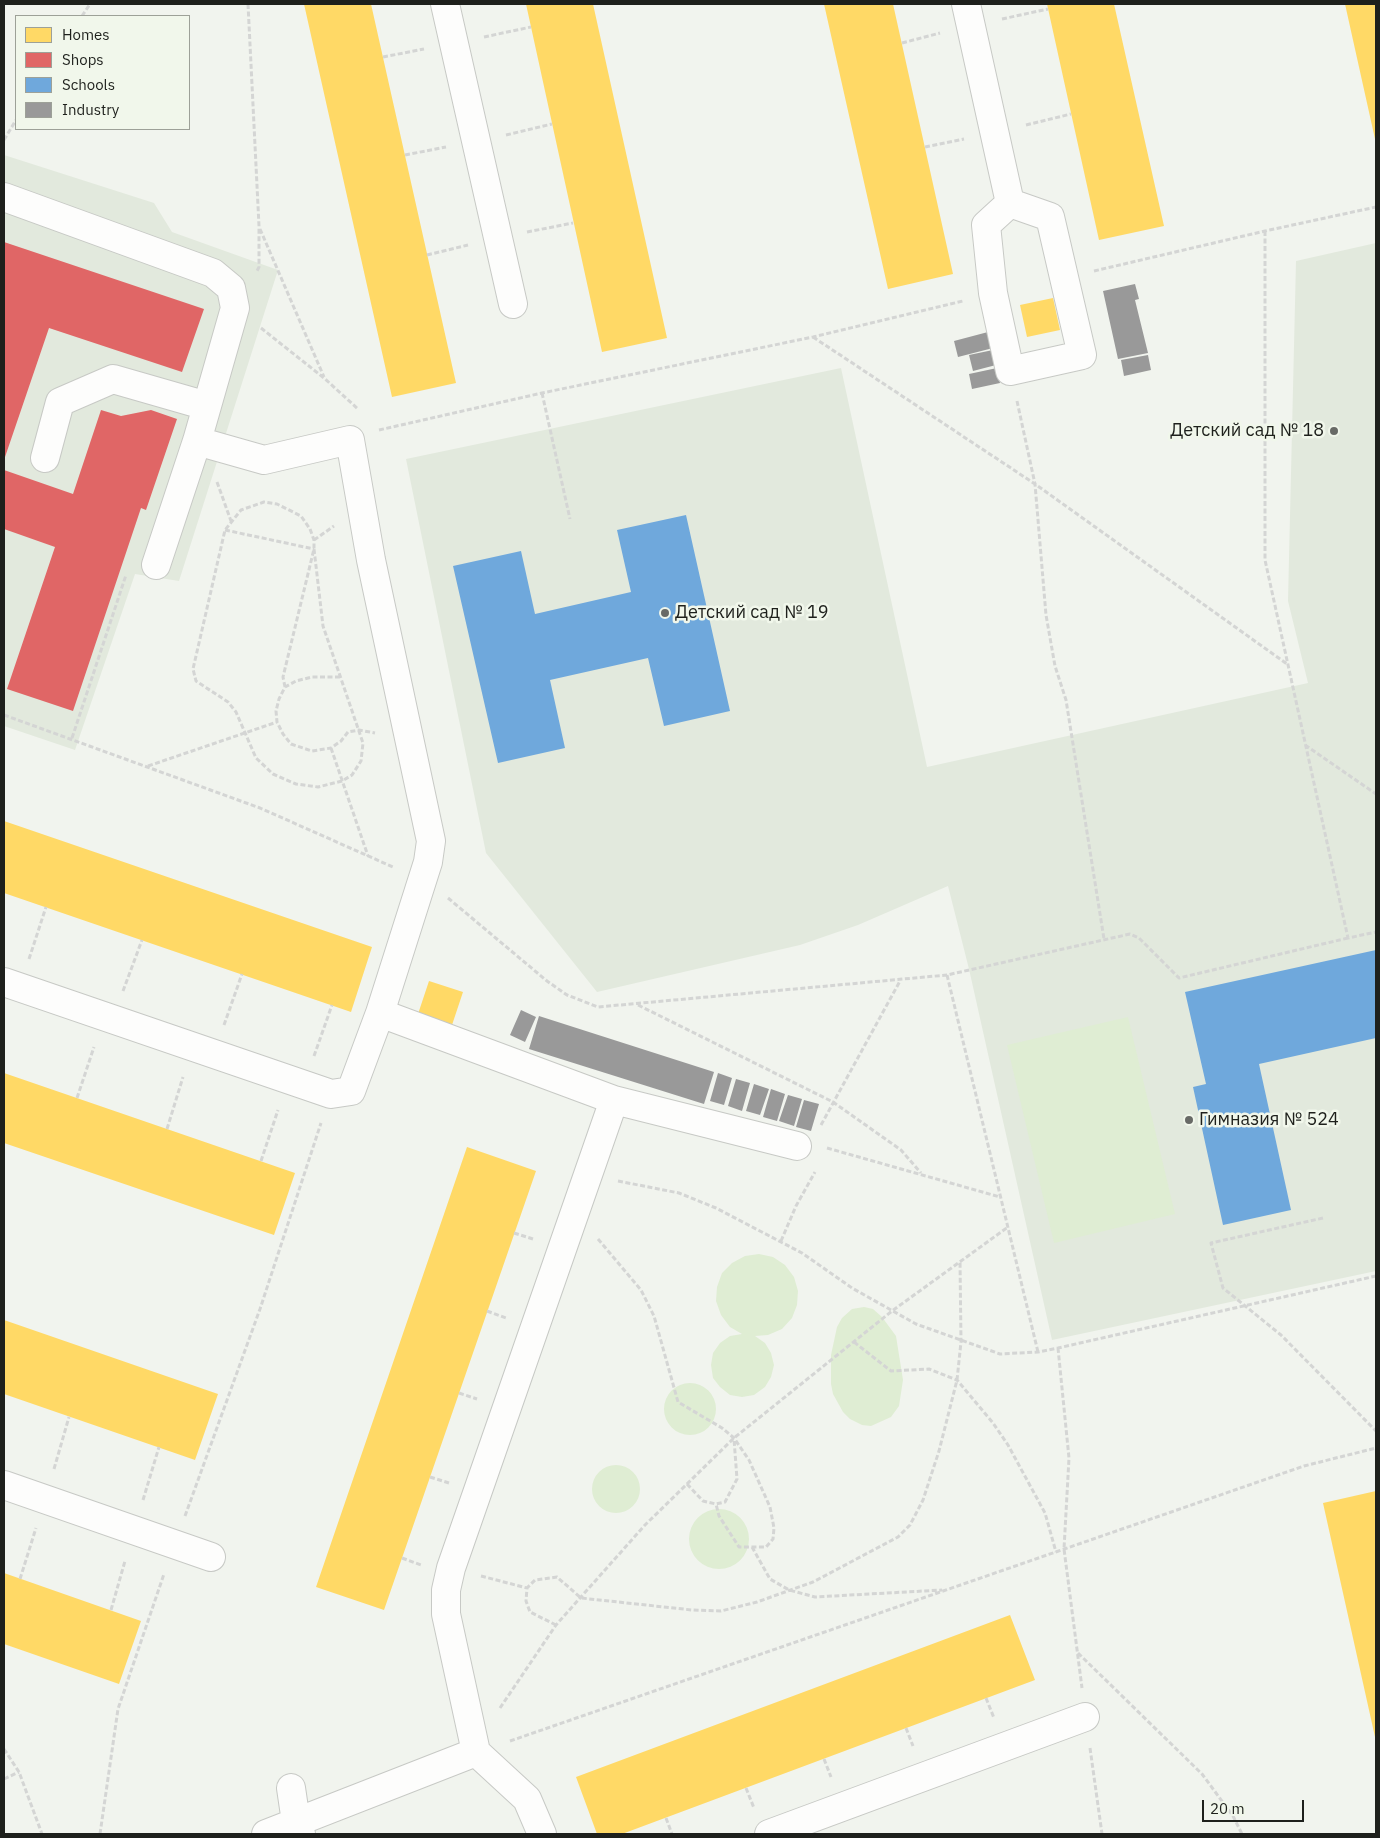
<!DOCTYPE html>
<meta charset="utf-8">
<style>
body{margin:0}
#map{position:relative;width:1380px;height:1838px;overflow:hidden;background:#f1f4ee;font-family:"IBM Plex Sans",sans-serif}
canvas{display:block}
.frame{position:absolute;inset:0;border:5px solid #1e201c;pointer-events:none}
.legend{position:absolute;left:15px;top:15px;width:175px;height:115px;box-sizing:border-box;background:#f1f7eb;border:1px solid #9da198;margin:0;padding:6px 9px;list-style:none;font-size:15px;color:#1e201c}
.legend li{display:flex;align-items:center;gap:10px;height:25px}
.legend b{width:25px;border:1px solid #9da198}
.scale{position:absolute;left:1202px;top:1800px;width:102px;height:22px;box-sizing:border-box;border:2px solid #1e201c;border-top:0;padding-left:6px;font-size:15px;line-height:18px;white-space:nowrap;color:#1e201c;-webkit-text-stroke:4px #f1f7eb;paint-order:stroke}
</style>
<div id="map">
<canvas width="1380" height="1838"></canvas>
<div class="frame"></div>
<ul class="legend">
<li><b style="height:14px;background:#ffd966"></b>Homes</li>
<li><b style="height:14px;background:#e06666"></b>Shops</li>
<li><b style="height:14px;background:#6fa8dc"></b>Schools</li>
<li><b style="height:14px;background:#999"></b>Industry</li>
</ul>
<div class="scale">20 m</div>
</div>
<script>
const ctx = document.querySelector('canvas').getContext('2d');
ctx.lineJoin = 'round';
function paint(path, color) { ctx.fillStyle = color; ctx.fill(path, 'evenodd'); }
const shape = rows => new Path2D(rows.map(r => 'M' + r).join(''));
function stroke(path, color, width, dash) { ctx.strokeStyle = color; ctx.lineWidth = width; ctx.lineCap = dash ? 'butt' : 'round'; ctx.setLineDash(dash || []); ctx.stroke(path); }
function write(font, color, halo, rows, align = 'center') {
  ctx.font = font + ' "IBM Plex Sans",sans-serif'; ctx.lineWidth = 5; ctx.setLineDash([]); ctx.textBaseline = 'middle'; ctx.strokeStyle = halo; ctx.fillStyle = color; for (const [text, x, y, turn = 0] of rows) {
    ctx.save(); ctx.translate(x, y); ctx.rotate((+turn || 0) * Math.PI / 180); ctx.textAlign = isNaN(turn) ? turn : align; if (halo) ctx.strokeText(text, 0, 0); ctx.fillText(text, 0, 0); ctx.restore();
  }
}
paint(shape([
 [4,155,154,203,172,232,278,270,179,581,135,574,75,750,4,726],
 [1376,243,1376,1271,1052,1340,969,969,948,886,858,925,800,945,597,992,486,853,406,459,841,368,927,767,1308,683,1288,601,1296,261]
]), '#e2e9dd');
paint(shape([
 [1128,1017,1175,1214,1054,1243,1007,1045],
 [759,1254,773,1257,785,1265,794,1277,798,1291,797,1305,792,1318,782,1329,768,1335,755,1336,765,1343,771,1353,774,1365,771,1377,765,1387,754,1395,742,1397,730,1395,720,1387,713,1378,711,1365,713,1353,720,1343,730,1336,742,1334,730,1327,721,1315,716,1301,717,1287,722,1273,732,1263,745,1256],
 [864,1307,873,1309,882,1317,896,1336,903,1380,899,1406,891,1417,871,1426,862,1425,850,1419,843,1412,833,1394,831,1384,831,1355,837,1327,842,1318,852,1309],
 '664 1409a26 26 0 1 1 52 0a26 26 0 1 1-52 0Z',
 '592 1489a24 24 0 1 1 48 0a24 24 0 1 1-48 0Z',
 '689 1539a30 30 0 1 1 60 0a30 30 0 1 1-60 0Z'
]), '#dfedd3');
paint(shape([
 [304,4,371,4,456,383,392,397],
 [526,4,593,4,667,338,602,352],
 [824,4,893,4,953,274,888,289],
 [1047,4,1114,4,1164,226,1099,240],
 [1345,4,1376,4,1376,139,1375,139],
 [1053,298,1060,330,1027,337,1020,305],
 [4,821,372,947,351,1012,4,893],
 [429,981,463,992,452,1025,418,1014],
 [4,1073,295,1173,274,1235,4,1143],
 [467,1147,536,1171,384,1610,316,1587],
 [4,1320,218,1394,195,1460,4,1394],
 [1376,1491,1376,1737,1375,1737,1323,1503],
 [4,1573,141,1621,119,1684,4,1644],
 [1010,1615,1035,1680,622,1834,597,1834,576,1777]
]), '#ffd966');
paint(shape([
 [4,242,204,309,182,372,49,328,4,460],
 [101,410,121,416,151,410,177,419,146,510,141,508,73,711,7,689,55,547,4,529,4,470,73,494]
]), '#e06666');
paint(shape([
 [686,515,730,711,664,726,648,658,550,680,565,748,498,763,453,566,521,551,535,614,631,592,617,530],
 [1376,950,1376,1038,1259,1064,1291,1210,1223,1225,1193,1087,1206,1084,1185,992]
]), '#6fa8dc');
paint(shape([
 [1135,284,1139,299,1135,300,1148,353,1118,359,1103,291],
 [988,332,993,348,958,357,954,341],
 [993,350,996,365,973,371,969,355],
 [1148,355,1151,370,1124,376,1121,360],
 [997,368,1000,383,972,389,969,374],
 [521,1010,536,1017,525,1042,510,1035],
 [539,1016,714,1072,704,1104,529,1049],
 [718,1073,732,1078,724,1105,710,1101],
 [736,1079,750,1083,742,1111,728,1106],
 [754,1084,769,1089,760,1115,746,1111],
 [771,1089,785,1094,777,1121,763,1117],
 [788,1095,802,1099,794,1126,779,1121],
 [804,1100,819,1104,811,1131,796,1127]
]), '#999');
const minor = shape([
 [445,4,513,304],
 [966,4,1010,203,1050,217,1082,355,1010,371,993,293,986,225,1010,203],
 [4,197,213,273,231,288,235,308,197,441,156,565],
 [197,441,264,460,350,440,371,560,431,841,428,862,380,1013],
 [45,458,60,402,113,379,207,406],
 [4,982,331,1094,351,1091,380,1013,614,1100,451,1568,446,1590,446,1614,476,1752,266,1834],
 [614,1100,797,1146],
 [4,1485,211,1557],
 [476,1752,527,1799,542,1834],
 [291,1788,296,1822,301,1834],
 [769,1834,1085,1717]
]);
stroke(minor, '#c7c9c5', 30);
stroke(shape([
 [248,4,259,226,259,267,257,271],
 [82,16,90,4],
 [1002,19,1048,9],
 [484,37,531,27],
 [902,43,940,33],
 [383,57,424,49],
 [1026,125,1071,114],
 [506,135,552,124],
 [4,140,16,120],
 [925,147,964,139],
 [405,155,446,147],
 [260,229,324,377],
 [1265,231,1265,560,1348,938,1376,932],
 [527,232,573,223],
 [427,255,468,245],
 [1094,271,1265,231,1376,207],
 [261,328,324,378,358,409],
 [813,337,1035,484,1287,664],
 [542,393,570,519],
 [1017,401,1035,484,1046,615,1055,666,1066,700,1104,939],
 [379,430,542,393,813,337,963,301],
 [217,482,231,521],
 [225,530,314,549],
 [314,540,334,526],
 [340,677,312,677,296,681,285,687,279,699,276,711,277,722,283,734,291,744,312,751,331,748,341,741,348,732,359,730,375,733],
 [285,687,283,677,314,549,314,540,310,529,301,516,277,504,264,502,241,510,225,530,193,669,196,681,228,702,236,712,256,758,273,774,296,784,318,787,342,781,352,775,361,761,363,743,323,626,314,549],
 [4,715,260,808,393,867],
 [72,738,126,575],
 [1305,745,1376,794],
 [331,748,368,856],
 [148,766,277,722],
 [448,898,547,981,567,995,598,1007,947,975,1130,934,1139,938,1179,978,1348,938],
 [29,959,46,907],
 [947,975,1038,1352],
 [123,991,142,940],
 [638,1005,833,1102,901,1150,921,1173],
 [224,1025,242,974],
 [314,1056,332,1005],
 [77,1098,94,1047],
 [821,1125,900,981],
 [167,1129,183,1077],
 [827,1148,1000,1197],
 [261,1161,278,1110],
 [618,1181,679,1193,716,1208,802,1253,852,1288,916,1324,1000,1354,1038,1352,1058,1348,1376,1276],
 [1323,1218,1211,1243,1223,1288,1281,1335,1376,1431],
 [514,1233,533,1239],
 [598,1239,641,1290,654,1316,678,1402,722,1428,734,1438,749,1460,770,1507,774,1528,773,1539,766,1547,739,1547,719,1516,716,1504],
 [781,1241,796,1206,815,1172],
 [487,1311,506,1318],
 [854,1342,891,1371,929,1369,957,1380,993,1423,1008,1445,1045,1513,1056,1552],
 [1058,1348,1069,1458,1064,1549,1082,1688],
 [459,1393,477,1399],
 [54,1469,69,1417],
 [430,1477,449,1483],
 [687,1484,703,1501,716,1504,725,1502,737,1479,734,1439],
 [143,1500,159,1447],
 [185,1516,260,1309,321,1123],
 [752,1547,770,1579,789,1590,815,1597,942,1590],
 [402,1558,421,1565],
 [481,1576,527,1588],
 [20,1579,36,1528],
 [111,1610,125,1561],
 [556,1625,530,1612,526,1601,527,1588,535,1580,557,1577,581,1598,692,1610,721,1611,757,1602,813,1582,898,1537,910,1525,923,1500,939,1451,957,1380,961,1342,960,1261],
 [1078,1653,1202,1774,1233,1816,1242,1834],
 [986,1698,994,1718],
 [500,1708,556,1625,645,1525,734,1438,892,1311,1008,1227],
 [906,1728,913,1746],
 [510,1741,1304,1466,1376,1448],
 [1090,1748,1102,1834],
 [4,1749,19,1772,42,1834],
 [824,1759,831,1777],
 [4,1779,19,1772],
 [746,1788,754,1808],
 [666,1818,672,1834],
 [100,1834,118,1709,164,1574]
]), '#d4d5d4', 3, [5, 2.5]);
stroke(minor, '#fdfdfc', 28);
for (const [x, y, r, color] of [
 [1334,431,5,"#686a66"],
 [665,613,5,"#686a66"],
 [1189,1120,5,"#686a66"]
]) { const dot = new Path2D(); dot.arc(x, y, r, 0, 2 * Math.PI); ctx.fillStyle = color; ctx.fill(dot); stroke(dot, '#f1f7eb', 2); }
write('18px', '#1e201c', '#f1f7eb', [
 ["Детский сад № 18",1324,431,"right"],
 ["Детский сад № 19",675,613],
 ["Гимназия № 524",1199,1120]
], 'left');
</script>
